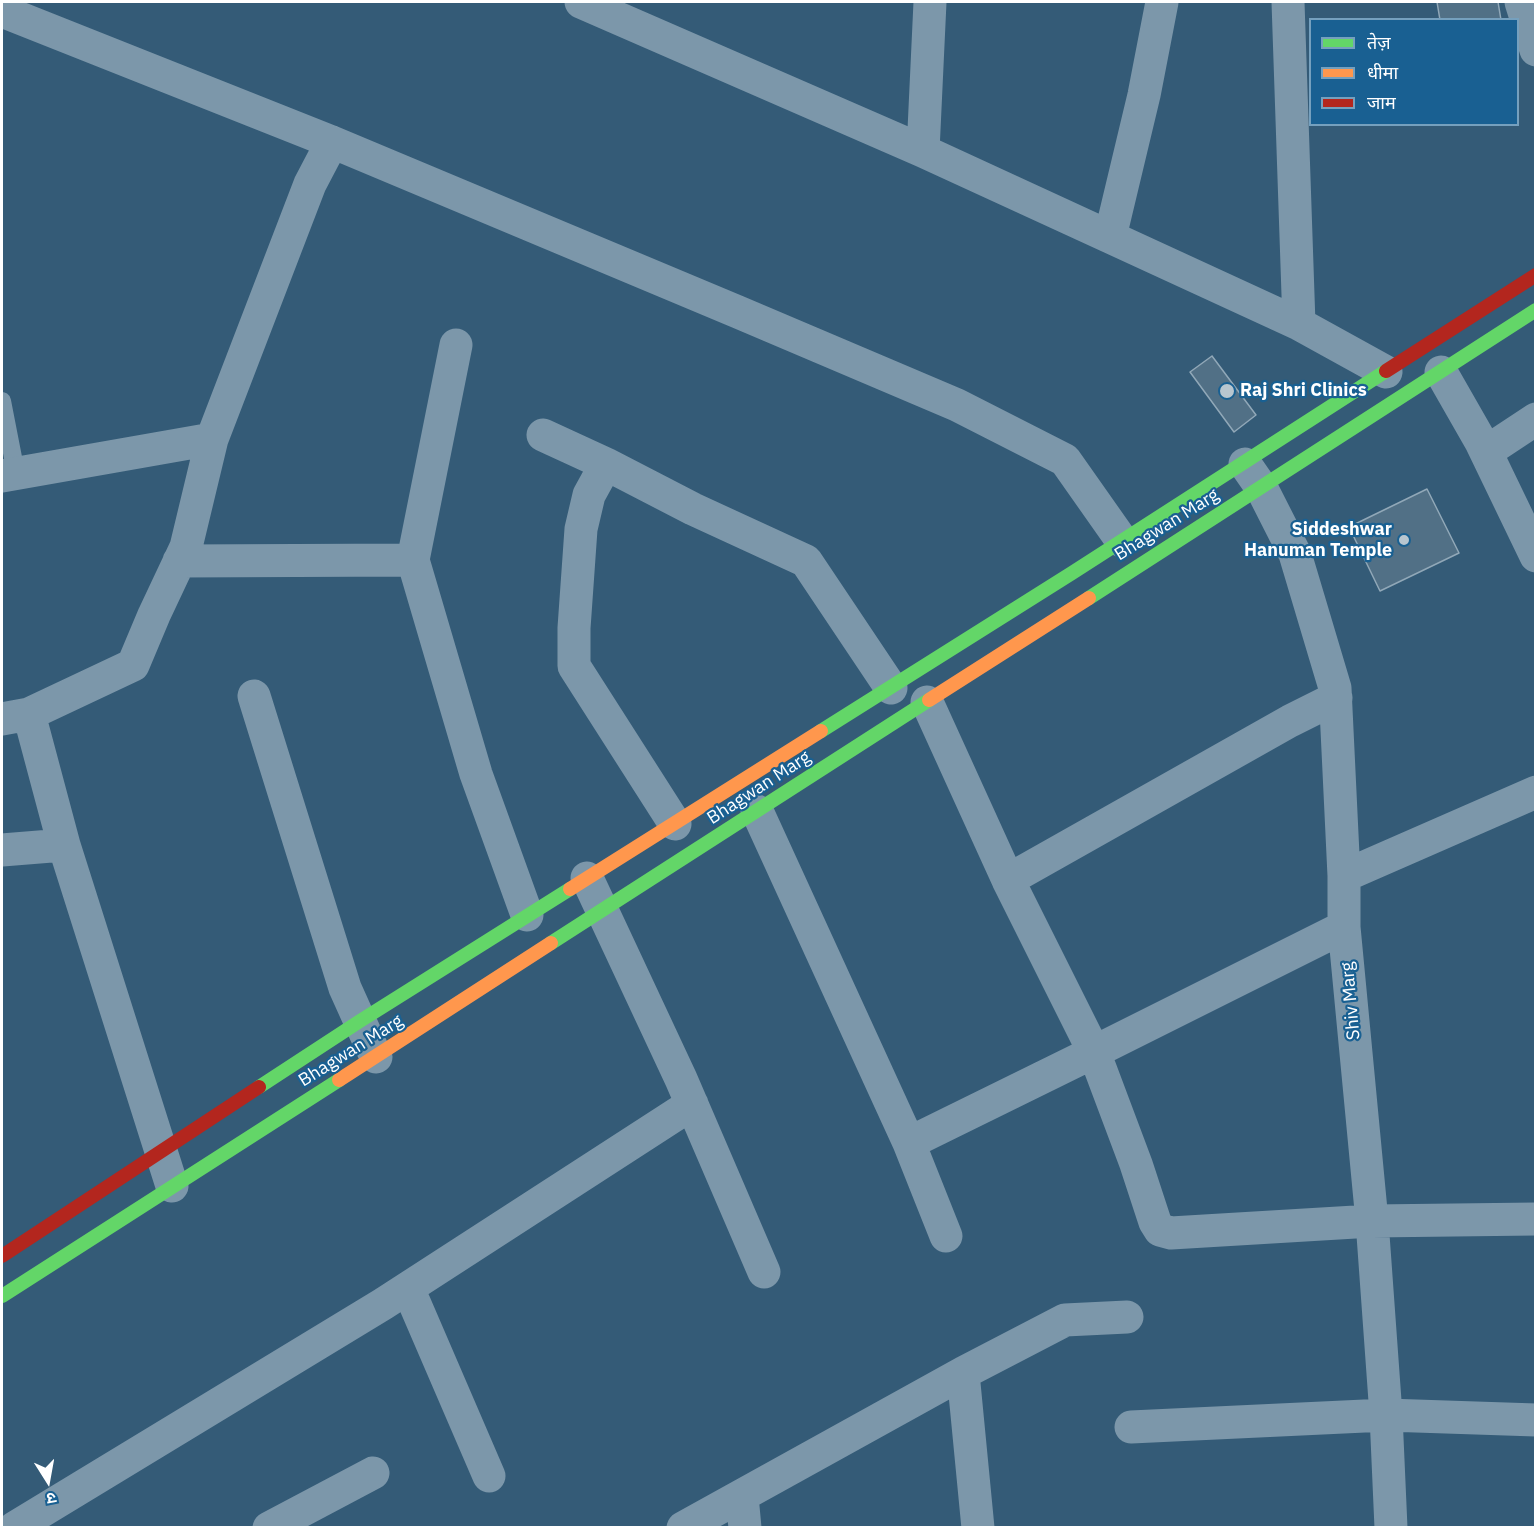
<!DOCTYPE html>
<meta charset="utf-8">
<style>
body{margin:0}
#map{position:relative;width:1537px;height:1529px;overflow:hidden;background:#345b77;font-family:"IBM Plex Sans","Noto Sans Devanagari",sans-serif}
canvas{display:block}
.frame{position:absolute;inset:0;border:3px solid #fff;pointer-events:none}
.legend{position:absolute;left:1309px;top:18px;width:210px;height:108px;box-sizing:border-box;background:#196092;border:2px solid #75a0be;margin:0;padding:8px 10px;list-style:none;font-size:18px;color:#fff}
.legend li{display:flex;align-items:center;gap:12px;height:30px}
.legend b{width:30px;border:2px solid #75a0be}
.north{position:absolute;left:18px;top:1451px;width:60px;height:60px;-webkit-text-stroke:4px #196092;paint-order:stroke;rotate:169deg;font-size:16px;font-weight:700;line-height:24px;text-align:center;color:#fff}
.north::after{content:'';display:block;margin:auto;width:21px;height:27px;background:#fff;clip-path:polygon(50% 0,100% 100%,50% 72%,0 100%)}
</style>
<div id="map">
<canvas width="1537" height="1529"></canvas>
<div class="frame"></div>
<ul class="legend">
<li><b style="height:8px;background:#63d668"></b>तेज़</li>
<li><b style="height:8px;background:#ff974d"></b>धीमा</li>
<li><b style="height:8px;background:#b3261e"></b>जाम</li>
</ul>
<div class="north">उ</div>
</div>
<script>
const ctx = document.querySelector('canvas').getContext('2d');
ctx.lineJoin = 'round';
function paint(path, color) { ctx.fillStyle = color; ctx.fill(path, 'evenodd'); }
const shape = rows => new Path2D(rows.map(r => 'M' + r).join(''));
function stroke(path, color, width, dash) { ctx.strokeStyle = color; ctx.lineWidth = width; ctx.lineCap = dash ? 'butt' : 'round'; ctx.setLineDash(dash || []); ctx.stroke(path); }
function write(font, color, halo, rows, align = 'center') {
  ctx.font = font + ' "IBM Plex Sans",sans-serif'; ctx.lineWidth = 4.5; ctx.setLineDash([]); ctx.textBaseline = 'middle'; ctx.strokeStyle = halo; ctx.fillStyle = color; for (const [text, x, y, turn = 0] of rows) {
    ctx.save(); ctx.translate(x, y); ctx.rotate((+turn || 0) * Math.PI / 180); ctx.textAlign = isNaN(turn) ? turn : align; if (halo) ctx.strokeText(text, 0, 0); ctx.fillText(text, 0, 0); ctx.restore();
  }
}
const building = shape([
 [1437,2,1498,2,1501,20,1440,20,1437,2],
 [1212,356,1256,415,1234,432,1190,372,1212,356],
 [1427,489,1459,553,1380,591,1349,527,1427,489]
]);
paint(building, '#517086');
stroke(building, '#91a8b8', 1.5);
stroke(shape([
 [2,401,16,473]
]), '#7c97aa', 18);
stroke(shape([
 [581,2,923,151,1110,237,1299,324,1386,372],
 [1288,2,1299,324],
 [1521,2,1536,50],
 [2,11,332,142,738,312,957,405,1065,460,1122,541],
 [923,151,930,2],
 [1110,237,1144,95,1162,2],
 [456,345,413,560,476,774,527,915],
 [1441,372,1481,442,1536,556],
 [543,435,606,464],
 [1486,452,1536,419],
 [1245,464,1261,487,1295,554,1335,688,1344,876,1344,927,1372,1221,1386,1415,1391,1528],
 [2,476,212,439],
 [179,561,413,560],
 [254,696,345,988,376,1057],
 [927,702,1008,880],
 [29,714,133,665,154,615,186,547,212,439,310,184,332,142],
 [2,719,29,714,64,845,172,1186],
 [757,811,909,1143,946,1236],
 [675,824,574,666,574,628,581,529,589,495,606,464,693,509,806,561,891,688],
 [2,850,64,845],
 [1344,876,1536,792],
 [587,878,681,1079,764,1272],
 [1344,927,1094,1052,1136,1164,1155,1222,1160,1230,1171,1233,1372,1221,1536,1219],
 [909,1143,1094,1052,1008,880,1290,721,1336,698],
 [408,1288,489,1476],
 [963,1373,1065,1320,1127,1317],
 [1131,1427,1386,1415,1536,1420],
 [742,1496,745,1528],
 [14,1528,383,1304,692,1104],
 [269,1528,373,1473],
 [683,1528,963,1373,978,1528]
]), '#7c97aa', 33);
stroke(shape([
 [1089,598,1536,310],
 [821,731,1072,573,1386,371],
 [551,943,929,700],
 [259,1087,360,1021,570,889],
 [2,1296,339,1080]
]), '#63d668', 14);
stroke(shape([
 [929,700,1089,598],
 [570,889,821,731],
 [339,1080,551,943]
]), '#ff974d', 14);
stroke(shape([
 [1386,371,1536,275],
 [2,1256,259,1087]
]), '#b3261e', 14);
for (const [x, y, r, color] of [
 [1227,391,8,"#b8c6cf"],
 [1404,540,6,"#b8c6cf"]
]) { const dot = new Path2D(); dot.arc(x, y, r, 0, 2 * Math.PI); ctx.fillStyle = color; ctx.fill(dot); stroke(dot, '#196092', 2); }
write('bold 18px', '#fff', '#196092', [
 ["Raj Shri Clinics",1240,391],
 ["Siddeshwar",1392,530,"right"],
 ["Hanuman Temple",1392,551,"right"]
], 'left');
write('18px', '#fff', '#196092', [
 ["Bhagwan Marg",1167,525,-32],
 ["Bhagwan Marg",759,788,-33],
 ["Shiv Marg",1351,1001,-95],
 ["Bhagwan Marg",351,1051,-32]
]);
</script>
